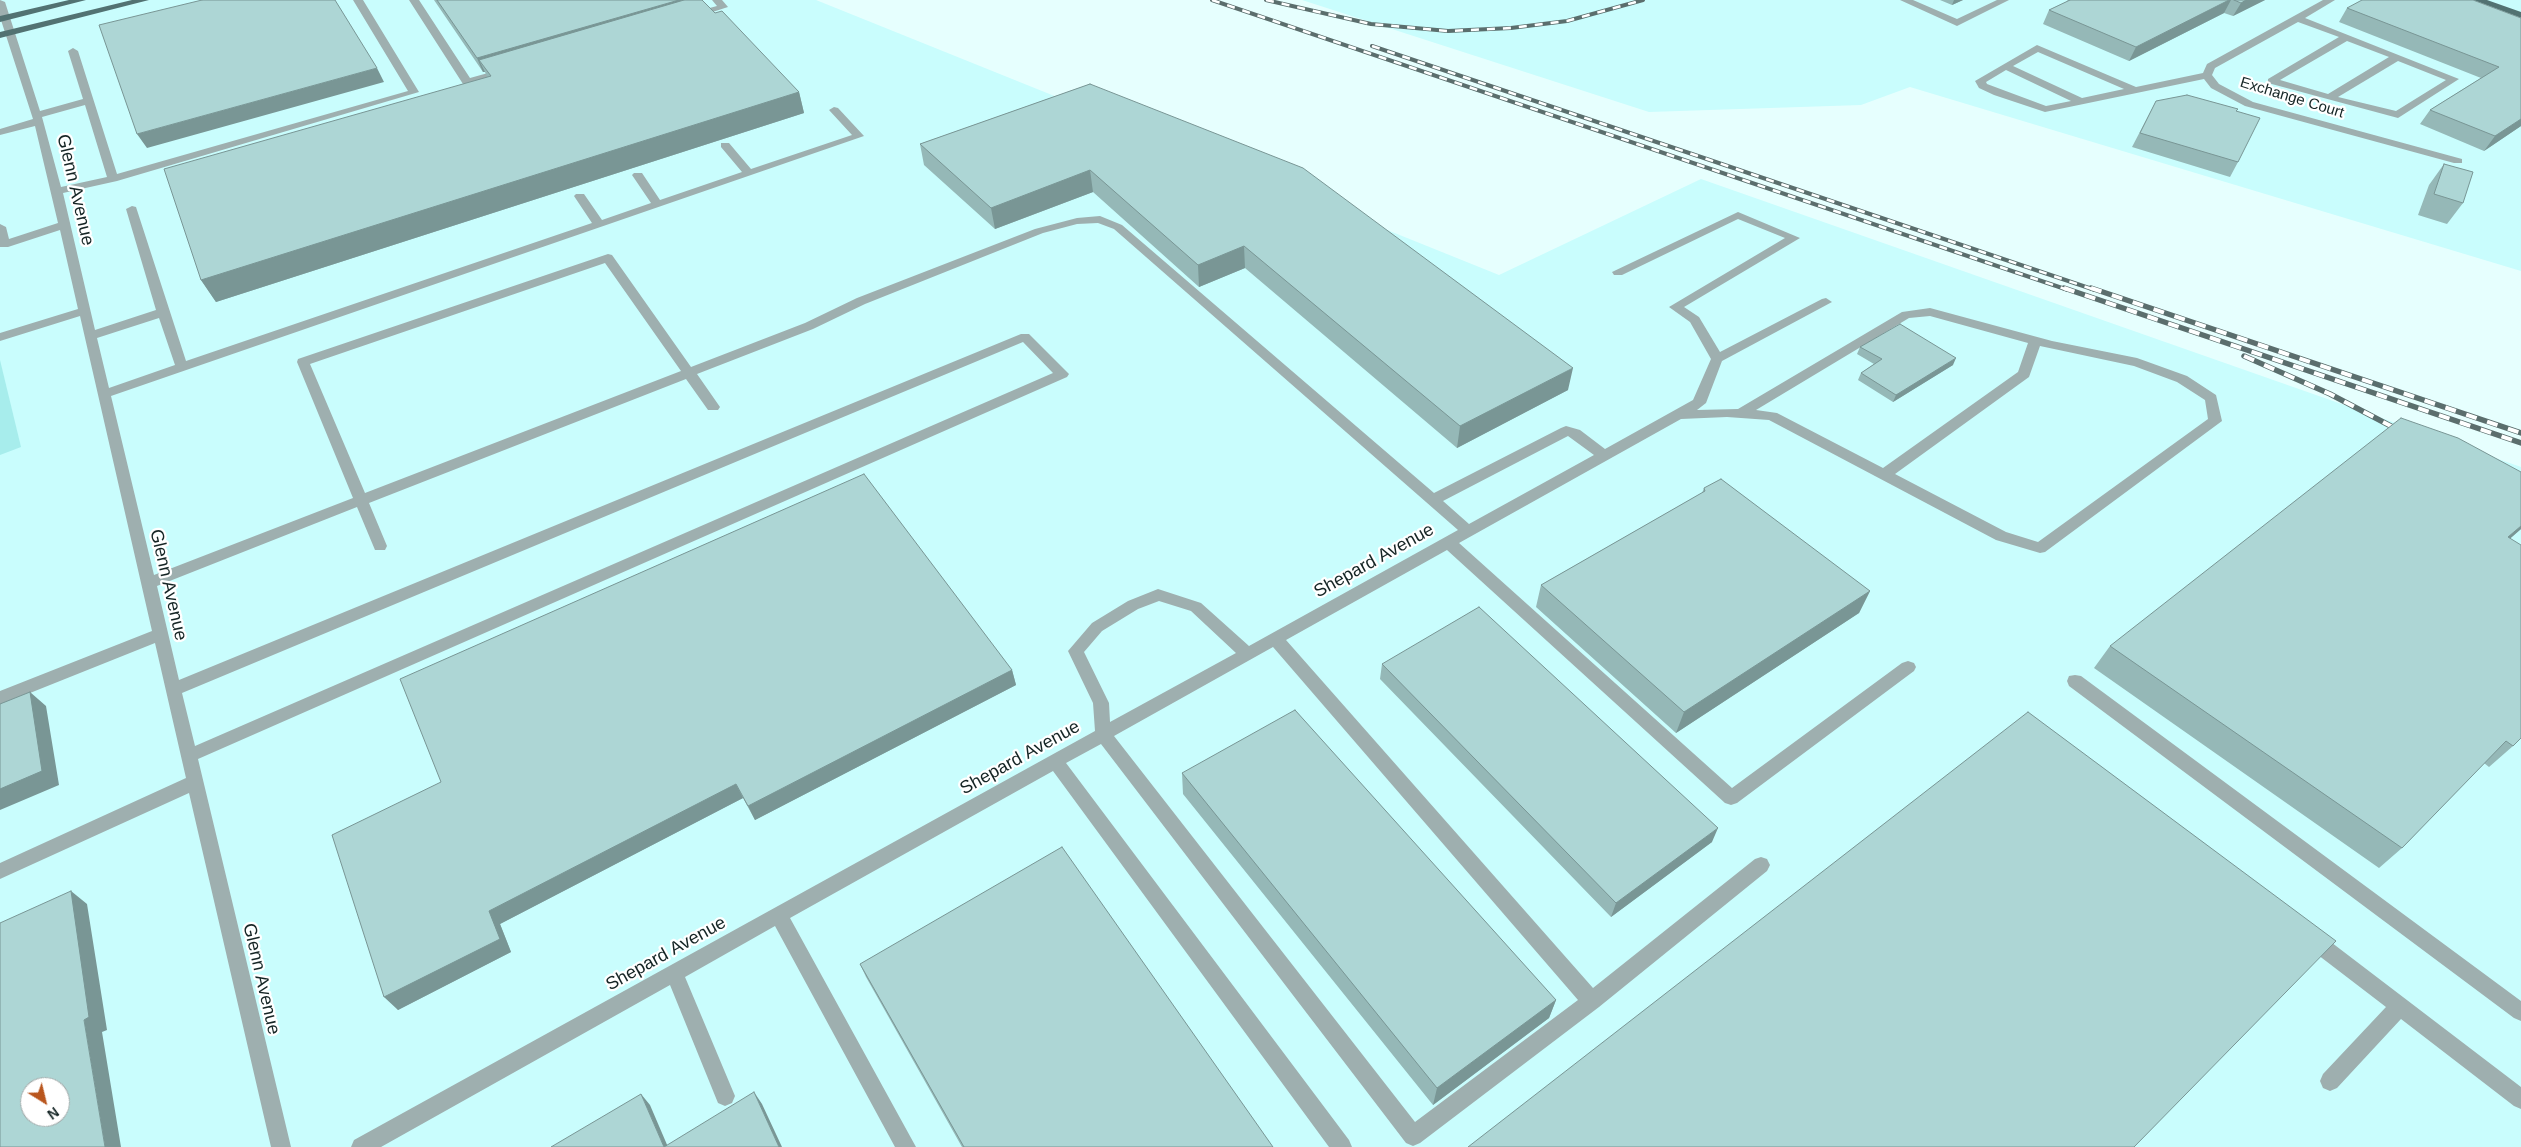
<!DOCTYPE html>
<style>
body{margin:0}
#map{position:relative;width:2521px;height:1147px;overflow:hidden;background:#e6fffe;font-family:Arial,sans-serif}
canvas{display:block}
.north{position:absolute;left:20px;top:1077px;width:50px;height:50px;box-sizing:border-box;background:#fff;border:1px solid #a1a8a8;border-radius:50%;rotate:144deg;font-size:14px;font-weight:700;line-height:20px;text-align:center;color:#152525}
.north::after{content:'';display:block;margin:auto;width:18px;height:22px;background:#b9561e;clip-path:polygon(50% 0,100% 100%,50% 72%,0 100%)}
</style>
<div id="map">
<canvas width="2521" height="1147"></canvas>
<div class="north">N</div>
</div>
<script>
const ctx = document.querySelector('canvas').getContext('2d');
ctx.lineJoin = 'round';
function paint(path, color) { ctx.fillStyle = color; ctx.fill(path, 'evenodd'); }
const shape = rows => new Path2D(rows.map(r => 'M' + r).join(''));
function stroke(path, color, width, dash) { ctx.strokeStyle = color; ctx.lineWidth = width; ctx.lineCap = dash ? 'butt' : 'round'; ctx.setLineDash(dash || []); ctx.stroke(path); }
function write(font, color, halo, rows, align = 'center') {
  ctx.font = font + ' Arial,sans-serif'; ctx.lineWidth = 4.5; ctx.setLineDash([]); ctx.textBaseline = 'middle'; ctx.strokeStyle = halo; ctx.fillStyle = color; for (const [text, x, y, turn = 0] of rows) {
    ctx.save(); ctx.translate(x, y); ctx.rotate((+turn || 0) * Math.PI / 180); ctx.textAlign = isNaN(turn) ? turn : align; if (halo) ctx.strokeText(text, 0, 0); ctx.fillText(text, 0, 0); ctx.restore();
  }
}
paint(shape([
 [0,0,816,0,1499,275,1701,179,2521,467,2521,1147,0,1147],
 [30,1087,60,1087,60,1117,30,1117],
 [1302,0,2521,0,2521,271,1910,87,1861,105,1649,112]
]), '#c9fdfd');
paint(shape([
 [0,360,21,447,0,455]
]), '#a7edec');
paint(shape([
 [0,0,5,2,40,111,83,99,68,51,73,48,78,51,117,174,408,91,353,0,363,0,419,92,117,181,63,193,95,330,156,310,126,209,132,206,136,207,186,361,592,223,574,196,576,194,584,194,602,220,651,203,632,175,634,173,642,173,660,200,742,172,721,147,721,143,729,143,751,169,852,135,829,110,834,107,838,108,864,136,111,396,154,575,353,498,297,362,298,359,608,254,612,255,691,367,805,323,857,298,1035,229,1077,218,1100,216,1122,225,1434,493,1561,428,1566,426,1580,430,1605,449,1693,400,1711,359,1690,322,1669,307,1785,238,1738,219,1622,275,1614,275,1612,272,1738,212,1800,238,1684,307,1699,317,1720,352,1822,299,1826,298,1832,302,1722,361,1706,403,1697,410,1738,409,1902,312,1930,308,2052,341,2137,358,2187,376,2216,395,2222,421,2045,552,2040,553,1996,540,1769,420,1727,417,1681,419,1459,543,1732,788,1902,663,1908,661,1914,663,1916,667,1914,671,1737,803,1731,805,1725,803,1447,550,1286,640,1593,988,1755,859,1761,857,1767,859,1770,865,1767,871,1599,1007,1420,1143,1413,1146,1406,1143,1101,744,1066,763,1349,1140,1352,1147,1329,1147,1053,771,790,918,916,1147,895,1147,775,926,685,977,735,1096,732,1103,725,1106,718,1103,670,985,381,1147,351,1147,354,1140,1095,731,1093,703,1068,651,1092,623,1128,601,1158,589,1201,603,1249,646,1458,530,1114,229,1098,223,1077,224,1043,233,865,304,813,329,697,374,720,407,718,410,708,410,686,379,369,503,387,546,385,550,375,550,357,507,157,586,179,680,1021,334,1029,334,1069,374,1067,377,198,759,291,1147,271,1147,189,793,0,879,0,863,186,778,155,643,0,705,0,691,152,631,80,316,0,341,0,333,78,309,60,230,8,247,0,247,0,224,6,227,9,239,58,223,35,126,0,135,0,129,33,119,0,17,0,0],
 [85,105,107,177,61,187,42,117,85,105],
 [605,263,681,371,365,493,310,364,605,263],
 [1930,316,2028,343,2018,372,1883,468,1777,413,1756,410,1909,318,1930,316],
 [159,318,175,365,109,388,97,338,159,318],
 [1023,342,1053,373,195,746,182,693,1023,342],
 [2040,346,2134,366,2177,382,2205,400,2208,419,2038,542,2006,532,1895,474,2029,377,2040,346],
 [1568,436,1594,455,1469,524,1443,501,1568,436],
 [1159,601,1191,611,1236,653,1110,722,1109,703,1084,652,1102,631,1138,609,1159,601],
 [1273,647,1578,1000,1415,1122,1114,736,1273,647],
 [409,0,419,0,470,78,506,68,510,69,510,73,463,84,409,0],
 [712,0,722,0,728,7,697,17,691,17,691,13,717,6,712,0],
 [1900,0,1913,0,1957,19,1997,0,2009,0,1957,26,1900,0],
 [2323,0,2335,0,2305,18,2459,79,2398,118,2268,83,2268,79,2339,37,2298,22,2215,68,2212,75,2219,84,2253,102,2462,159,2462,163,2454,163,2245,106,2211,88,2204,79,2045,112,1994,95,1979,88,1975,81,2037,45,2136,87,2203,73,2207,64,2323,0],
 [2347,41,2389,57,2328,94,2280,80,2347,41],
 [2038,52,2124,89,2082,98,2013,66,2038,52],
 [2398,61,2446,80,2396,111,2338,97,2398,61],
 [2006,70,2071,101,2046,106,1987,84,1986,82,2006,70],
 [2075,675,2081,676,2521,1001,2521,1021,2514,1018,2069,686,2067,681,2069,676,2075,675],
 [2312,930,2319,933,2521,1087,2521,1109,2514,1106,2401,1019,2337,1088,2330,1091,2323,1088,2320,1081,2323,1074,2386,1007,2305,945,2303,939,2305,933,2312,930]
]), '#9eafaf');
paint(shape([
 [69,0,86,0,0,22,0,16,69,0],
 [132,0,149,0,0,38,0,32,132,0],
 [2473,0,2487,0,2521,12,2521,18,2473,0]
]), '#527272');
const railFar1 = shape([
 [1212,0,2068,290],
 [1266,0,1371,24,1448,31,1511,28,1567,21,1643,0],
 [1372,46,2095,290]
]);
const rail = shape([
 [2064,288,2521,443],
 [2091,288,2521,433],
 [2244,356,2330,394,2404,433]
]);
stroke(railFar1, '#5b6e6d', 4);
stroke(rail, '#5b6e6d', 5.5);
stroke(railFar1, '#fff', 2.5, [8]);
stroke(rail, '#fff', 4, [11]);
paint(shape([
 [434,0,702,0,715,13,799,92,804,113,216,302,201,280,487,77,485,72,483,72],
 [1940,0,1963,0,1952,5],
 [2067,0,2265,0,2233,16,2224,13,2129,61,2043,24,2049,10,2068,1],
 [2347,8,2521,18,2521,126,2484,151,2420,124,2430,110,2481,78,2339,22],
 [1090,84,1568,390,1457,448,1245,268,1199,287,1093,192,995,229,924,165,920,144],
 [2156,101,2236,112,2238,162,2230,177,2132,147],
 [2444,164,2463,203,2447,224,2418,215,2429,185],
 [1860,347,1953,365,1893,402,1858,380,1861,373,1874,364,1857,354],
 [2521,472,2521,529,2510,538,2513,746,2489,767,2484,763,2402,848,2379,868,2094,668,2110,646],
 [1704,488,1870,591,1859,613,1676,733,1536,607,1541,585,1702,493],
 [1382,664,1712,842,1611,917,1380,679],
 [1012,670,1016,685,755,820,743,798,500,924,511,952,398,1010,332,835],
 [1182,773,1556,1000,1549,1018,1433,1105,1183,794],
 [860,964,1273,1147,962,1147,866,977]
]), '#95b8b7');
paint(shape([
 [679,0,695,0,479,60,485,72,483,72,477,58],
 [1954,0,1963,0,1952,5],
 [2229,0,2231,0,2224,13,2129,61,2136,47],
 [2246,0,2265,0,2233,16,2241,3],
 [377,68,384,82,147,148,137,134],
 [799,92,804,113,216,302,201,280],
 [2521,119,2521,126,2484,151,2495,136],
 [1090,170,1093,192,995,229,991,208],
 [1244,246,1245,268,1199,287,1198,265],
 [1956,358,1953,365,1893,402,1896,395],
 [1573,368,1568,390,1457,448,1460,426],
 [2521,526,2521,529,2487,559,2508,537],
 [1870,591,1859,613,1676,733,1684,712],
 [1012,670,1016,685,755,820,748,806],
 [30,692,46,706,59,785,0,810,0,789],
 [736,784,743,798,500,924,511,952,398,1010,384,997,489,911],
 [1718,828,1712,842,1611,917,1616,903],
 [71,891,87,904,107,1030,102,1032,121,1147,105,1147,84,1020],
 [1556,1000,1549,1018,1433,1105,1437,1088],
 [754,1092,762,1104,782,1147,779,1147],
 [641,1094,650,1105,668,1147,664,1147]
]), '#799695');
const building = shape([
 [202,0,335,0,377,68,137,134,99,25,202,0],
 [437,0,679,0,477,58,437,0],
 [684,0,702,0,715,13,722,11,799,92,201,280,164,169,491,76,479,60,684,0],
 [2070,0,2229,0,2136,47,2049,10,2070,0],
 [2234,0,2246,0,2241,3,2234,0],
 [2362,0,2473,0,2521,18,2521,119,2495,136,2430,110,2499,67,2347,8,2362,0],
 [1090,84,1303,168,1573,368,1460,426,1244,246,1198,265,1090,170,991,208,920,144,1090,84],
 [2187,95,2238,109,2236,111,2260,118,2238,162,2140,133,2156,101,2187,95],
 [2444,164,2473,172,2463,203,2434,194,2444,164],
 [1900,324,1956,358,1896,395,1861,373,1882,359,1860,347,1900,324],
 [2401,418,2458,438,2521,472,2521,526,2508,537,2521,545,2521,738,2513,746,2506,741,2402,848,2110,646,2401,418],
 [864,474,1012,670,748,806,736,784,489,911,500,939,384,997,332,835,441,782,400,679,864,474],
 [1721,479,1870,591,1684,712,1541,585,1705,491,1704,488,1721,479],
 [1479,607,1718,828,1616,903,1382,664,1479,607],
 [30,692,42,771,0,789,0,704,30,692],
 [1295,710,1556,1000,1437,1088,1182,773,1295,710],
 [2028,712,2336,941,2134,1147,1468,1147,2028,712],
 [1062,847,1273,1147,964,1147,860,964,1062,847],
 [71,891,89,1017,84,1020,105,1147,0,1147,0,923,71,891],
 [30,1087,60,1087,60,1117,30,1117,30,1087],
 [754,1092,779,1147,551,1147,641,1094,664,1147,754,1092]
]);
paint(building, '#add6d5');
stroke(building, '#799695', 1);
write('15px', '#152525', '#fff', [
 ["Exchange Court",2292,98,17]
]);
write('18px', '#152525', '#fff', [
 ["Glenn Avenue",75,190,77],
 ["Shepard Avenue",1374,561,-29],
 ["Glenn Avenue",168,585,77],
 ["Shepard Avenue",1020,758,-29],
 ["Shepard Avenue",666,954,-29],
 ["Glenn Avenue",261,979,77]
]);
</script>
